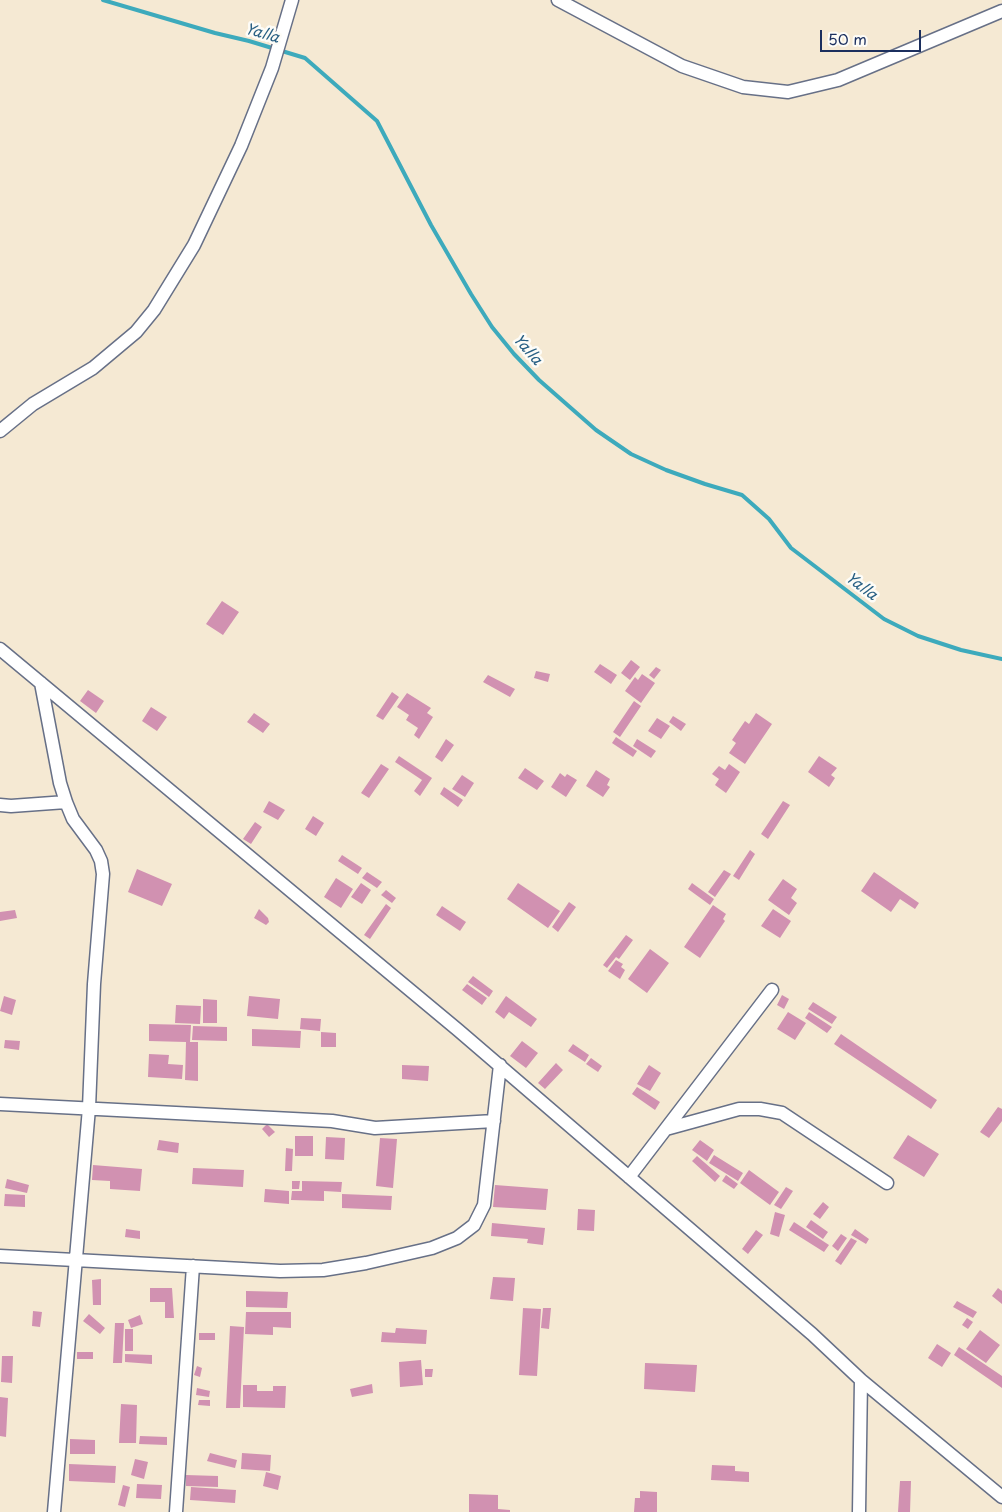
<!DOCTYPE html>
<style>
body{margin:0}
#map{position:relative;width:1002px;height:1512px;overflow:hidden;background:#f5e9d3;font-family:"Playpen Sans",sans-serif}
canvas{display:block}
.scale{position:absolute;left:820px;top:30px;width:101px;height:22px;box-sizing:border-box;border:2px solid #1b2f5e;border-top:0;padding-left:6px;font-size:15px;line-height:18px;white-space:nowrap;color:#1b2f5e;-webkit-text-stroke:4px #fdfcf7;paint-order:stroke}
</style>
<div id="map">
<canvas width="1002" height="1512"></canvas>
<div class="scale">50 m</div>
</div>
<script>
const ctx = document.querySelector('canvas').getContext('2d');
ctx.lineJoin = 'round';
const shape = rows => new Path2D(rows.map(r => 'M' + r).join(''));
function stroke(path, color, width, dash) { ctx.strokeStyle = color; ctx.lineWidth = width; ctx.lineCap = dash ? 'butt' : 'round'; ctx.setLineDash(dash || []); ctx.stroke(path); }
function paint(path, color) { ctx.fillStyle = color; ctx.fill(path, 'evenodd'); }
function write(font, color, halo, rows, align = 'center') {
  ctx.font = font + ' "Playpen Sans",sans-serif'; ctx.lineWidth = 5; ctx.setLineDash([]); ctx.textBaseline = 'middle'; ctx.strokeStyle = halo; ctx.fillStyle = color; for (const [text, x, y, turn = 0] of rows) {
    ctx.save(); ctx.translate(x, y); ctx.rotate((+turn || 0) * Math.PI / 180); ctx.textAlign = isNaN(turn) ? turn : align; if (halo) ctx.strokeText(text, 0, 0); ctx.fillText(text, 0, 0); ctx.restore();
  }
}
stroke(shape([
 [103,0,215,33,249,41,305,58,377,121,431,225,471,294,492,327,514,354,539,380,596,430,631,454,666,470,705,484,742,495,769,519,791,548,884,619,918,636,961,650,1002,659]
]), '#3daabc', 4);
paint(shape([
 [222,601,239,612,223,635,206,624],
 [631,660,640,667,630,680,621,673],
 [600,664,617,675,611,684,594,672],
 [656,667,661,670,654,679,649,675],
 [536,671,550,674,548,682,534,678],
 [642,674,655,683,641,703,625,691,635,677,638,680],
 [488,675,515,689,510,697,483,682],
 [88,690,104,701,96,713,80,701],
 [392,692,399,697,383,720,376,716],
 [407,693,431,708,427,713,433,717,419,739,414,735,418,728,406,720,409,715,397,707],
 [634,701,641,706,620,737,613,732],
 [151,707,167,717,157,731,142,721],
 [254,713,270,724,263,733,247,722],
 [756,713,772,724,745,764,729,753,736,743,732,740,745,721,749,724],
 [673,716,686,724,681,731,669,722],
 [657,718,670,726,661,739,648,731],
 [616,737,637,751,633,757,612,743],
 [446,739,454,745,442,762,435,757],
 [637,739,656,751,651,758,633,746],
 [399,756,432,778,420,796,414,791,422,780,395,762],
 [819,756,837,768,831,775,835,778,829,787,808,772],
 [381,764,389,769,369,798,361,793],
 [729,764,740,772,726,793,715,785,719,779,712,774,719,766,725,770],
 [525,768,544,781,537,790,518,778],
 [596,770,610,779,607,785,610,787,603,797,586,786],
 [560,773,565,777,567,774,577,780,566,797,551,787],
 [462,775,474,783,465,797,452,789],
 [444,787,463,800,458,807,440,794],
 [269,801,285,810,278,820,263,812],
 [783,801,790,805,768,839,761,834],
 [313,816,324,823,316,836,305,829],
 [255,822,262,827,251,844,243,839],
 [750,850,755,854,739,880,733,876],
 [342,855,362,868,358,874,338,861],
 [137,869,172,884,162,906,128,892],
 [724,870,731,874,715,897,708,892],
 [367,872,382,882,377,888,362,878],
 [874,872,919,903,915,909,900,899,891,912,861,891],
 [336,878,353,889,341,908,324,897],
 [783,879,797,889,791,898,797,903,789,915,768,900],
 [361,883,371,890,362,904,351,897],
 [518,883,560,911,548,928,507,899],
 [692,883,714,899,710,905,688,889],
 [386,890,396,898,392,903,381,895],
 [569,902,576,907,558,932,552,927],
 [386,904,391,908,370,939,364,935],
 [713,905,726,914,723,919,725,921,700,958,684,947],
 [442,906,466,922,460,931,436,915],
 [259,909,268,918,269,922,266,925,254,918],
 [773,909,791,921,780,938,761,926],
 [15,910,17,918,0,921,0,912],
 [626,935,633,940,619,959,616,957,607,968,603,965],
 [650,949,669,963,647,993,628,979],
 [616,960,623,964,621,967,625,970,620,979,608,971],
 [473,976,493,991,489,997,468,982],
 [467,984,487,998,482,1005,462,990],
 [782,995,789,999,784,1009,777,1005],
 [4,996,16,1000,12,1015,0,1011],
 [249,996,280,999,278,1019,247,1016],
 [506,996,537,1019,531,1027,509,1012,504,1019,495,1012],
 [203,999,217,1000,217,1023,203,1023],
 [813,1002,837,1017,832,1024,808,1009],
 [176,1005,201,1006,200,1024,175,1023],
 [788,1012,806,1023,795,1040,777,1029],
 [809,1012,832,1027,827,1033,805,1018],
 [301,1018,321,1019,320,1031,300,1029],
 [149,1024,191,1025,190,1042,198,1042,198,1081,185,1080,186,1042,149,1041],
 [193,1026,227,1027,227,1041,192,1040],
 [252,1029,301,1031,300,1048,252,1046],
 [321,1032,336,1033,336,1047,321,1047],
 [841,1034,937,1100,931,1109,834,1044],
 [5,1040,20,1041,19,1050,4,1048],
 [522,1041,538,1053,526,1068,510,1056],
 [573,1044,589,1055,585,1062,568,1051],
 [149,1054,169,1055,168,1064,183,1065,182,1079,148,1077],
 [591,1058,602,1066,598,1072,586,1064],
 [556,1063,563,1070,545,1089,538,1083],
 [402,1065,429,1066,428,1081,402,1079],
 [649,1065,661,1073,650,1091,637,1084],
 [637,1087,660,1102,655,1110,632,1094],
 [998,1107,1002,1109,1002,1121,989,1138,980,1132],
 [267,1124,275,1132,269,1137,262,1129],
 [908,1135,939,1154,924,1177,893,1158],
 [295,1136,313,1136,313,1156,295,1156],
 [326,1137,345,1138,344,1160,325,1159],
 [380,1138,397,1139,393,1188,376,1186],
 [159,1140,179,1143,178,1153,157,1150],
 [700,1140,714,1150,707,1161,692,1150],
 [286,1148,293,1149,292,1171,285,1171],
 [714,1155,743,1173,738,1181,709,1163],
 [697,1156,720,1176,715,1182,692,1161],
 [93,1165,142,1169,140,1191,110,1189,110,1181,92,1180],
 [193,1168,244,1170,243,1187,192,1184],
 [749,1170,779,1192,770,1205,740,1183],
 [726,1175,738,1184,734,1189,722,1181],
 [7,1179,29,1185,27,1193,5,1188],
 [292,1181,300,1181,299,1189,292,1189],
 [302,1181,342,1182,341,1192,324,1191,324,1201,291,1200,292,1191,302,1191],
 [495,1185,548,1189,546,1210,493,1207],
 [786,1187,793,1191,781,1209,774,1205],
 [265,1189,289,1191,289,1204,264,1202],
 [5,1194,25,1195,25,1207,4,1206],
 [342,1194,392,1196,391,1210,342,1208],
 [823,1202,829,1207,820,1219,813,1214],
 [578,1209,595,1210,594,1231,577,1230],
 [775,1212,785,1215,779,1237,770,1234],
 [811,1220,828,1232,823,1239,806,1227],
 [794,1222,829,1245,824,1252,789,1230],
 [492,1223,545,1228,543,1245,527,1243,528,1239,491,1236],
 [126,1229,140,1231,140,1239,125,1237],
 [855,1229,869,1239,866,1244,851,1235],
 [756,1230,763,1235,748,1254,742,1249],
 [841,1234,847,1238,838,1251,832,1246],
 [851,1238,857,1241,841,1265,835,1261],
 [493,1277,515,1278,513,1301,490,1299],
 [101,1279,101,1305,93,1305,92,1280],
 [150,1288,172,1288,174,1318,165,1318,165,1302,150,1302],
 [998,1288,1002,1291,1002,1304,992,1296],
 [246,1291,288,1292,287,1308,246,1307],
 [957,1301,977,1312,973,1318,953,1307],
 [523,1308,541,1309,537,1376,519,1375],
 [543,1308,551,1308,549,1329,541,1328],
 [33,1311,42,1312,40,1327,32,1326],
 [246,1312,291,1312,291,1328,273,1327,273,1335,245,1334],
 [89,1314,105,1328,100,1334,83,1321],
 [140,1315,143,1324,131,1328,128,1320],
 [967,1318,973,1322,968,1329,962,1325],
 [115,1323,124,1323,122,1363,113,1363],
 [230,1326,244,1327,240,1408,226,1408],
 [396,1328,427,1330,426,1344,381,1342,382,1332,395,1333],
 [125,1329,133,1329,133,1351,125,1351],
 [980,1330,1000,1345,986,1363,966,1349],
 [199,1333,215,1333,215,1340,199,1340],
 [937,1344,951,1353,942,1367,928,1358],
 [959,1347,1002,1376,1002,1388,954,1355],
 [77,1352,93,1352,93,1359,77,1359],
 [125,1354,152,1355,152,1364,125,1362],
 [2,1356,13,1356,12,1383,1,1382],
 [421,1360,423,1385,400,1387,399,1362],
 [645,1363,697,1365,695,1392,644,1389],
 [197,1366,202,1368,200,1377,194,1375],
 [425,1369,433,1369,432,1377,425,1377],
 [372,1384,373,1393,352,1397,350,1389],
 [243,1385,257,1385,257,1391,273,1391,273,1386,286,1386,285,1408,243,1407],
 [197,1388,210,1391,209,1397,196,1395],
 [0,1397,8,1398,6,1437,0,1436],
 [199,1400,210,1400,210,1406,198,1405],
 [121,1404,137,1405,136,1443,119,1443],
 [140,1436,167,1437,167,1445,139,1444],
 [70,1439,95,1440,95,1454,70,1454],
 [210,1453,237,1460,235,1468,207,1461],
 [242,1453,271,1455,270,1471,241,1469],
 [135,1459,148,1462,144,1479,131,1475],
 [69,1464,116,1466,115,1483,69,1481],
 [712,1465,735,1466,735,1471,749,1472,749,1482,711,1480],
 [266,1472,281,1476,278,1490,263,1486],
 [186,1475,218,1476,218,1487,186,1486],
 [900,1481,911,1481,910,1512,898,1512],
 [137,1484,162,1485,161,1499,136,1498],
 [123,1485,130,1487,125,1507,118,1505],
 [191,1487,236,1490,235,1503,190,1500],
 [640,1491,657,1492,657,1512,634,1512,635,1498,640,1498],
 [469,1494,498,1495,498,1509,510,1510,510,1512,469,1512]
]), '#d191b1');
const minor = shape([
 [558,0,682,66,743,87,788,92,838,80,1002,11],
 [0,431,33,404,93,368,136,332,154,310,194,245,241,146,272,68,292,0],
 [0,649,458,1030,812,1334,861,1380,1002,1497],
 [41,683,60,783,66,802,73,819,96,850,101,861,103,874,94,984,89,1108,54,1512],
 [0,805,11,806,66,802],
 [0,1104,332,1121,375,1128,494,1121],
 [666,1129,739,1109,760,1109,782,1113,887,1183],
 [629,1177,772,990],
 [0,1256,280,1271,323,1270,366,1263,432,1248,457,1238,474,1225,484,1205,500,1065],
 [176,1512,193,1266],
 [859,1512,861,1380]
]);
stroke(minor, '#677087', 15);
stroke(minor, '#fff', 12);
write('italic 15px', '#296084', '#fdfcf7', [
 ["Yalla",262,34,16],
 ["Yalla",527,350,49],
 ["Yalla",861,587,37]
]);
</script>
